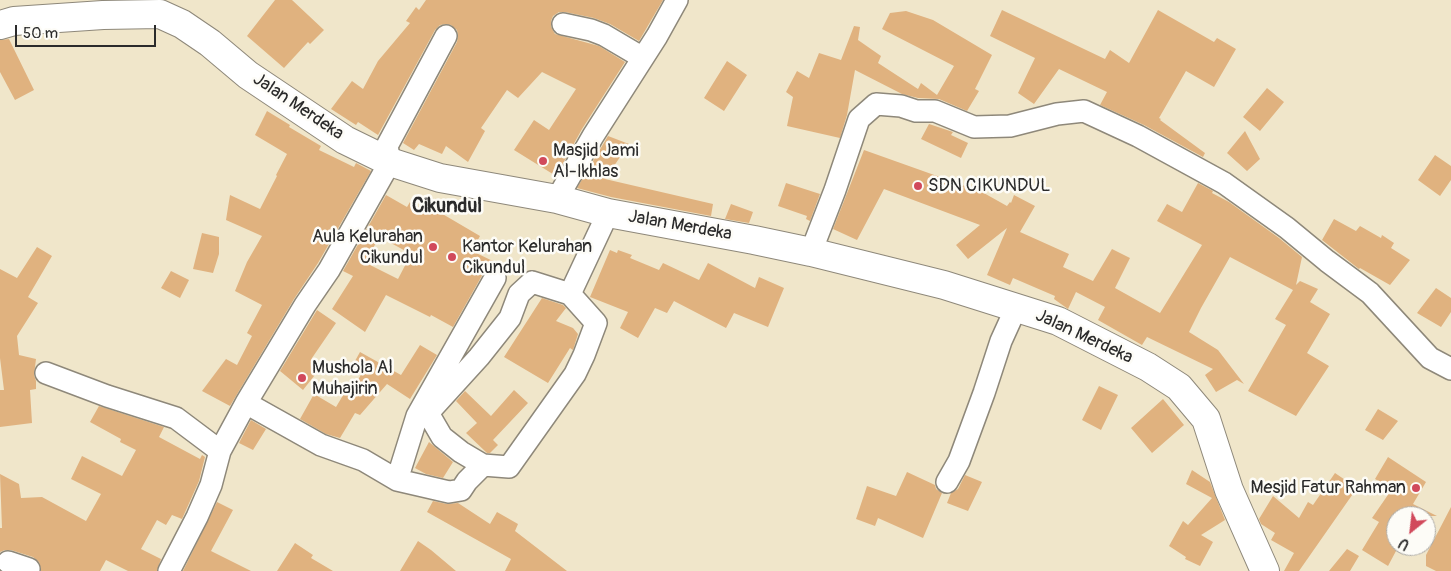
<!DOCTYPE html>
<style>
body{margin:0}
#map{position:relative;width:1451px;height:571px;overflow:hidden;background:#f0e6ca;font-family:Pangolin,sans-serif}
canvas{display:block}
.north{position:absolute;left:1386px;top:506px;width:50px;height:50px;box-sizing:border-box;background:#fdfcf7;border:1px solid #a9a8a5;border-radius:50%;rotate:209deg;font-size:14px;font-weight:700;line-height:20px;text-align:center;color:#2b2b2b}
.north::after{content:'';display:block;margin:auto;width:18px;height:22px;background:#d1495b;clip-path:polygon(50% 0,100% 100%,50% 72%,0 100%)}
.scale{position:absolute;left:15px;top:25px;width:141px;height:22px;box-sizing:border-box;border:2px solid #2b2b2b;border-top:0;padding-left:6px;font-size:15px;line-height:18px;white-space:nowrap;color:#2b2b2b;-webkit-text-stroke:4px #fdfcf7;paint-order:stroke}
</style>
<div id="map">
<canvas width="1451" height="571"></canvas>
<div class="north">U</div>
<div class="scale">50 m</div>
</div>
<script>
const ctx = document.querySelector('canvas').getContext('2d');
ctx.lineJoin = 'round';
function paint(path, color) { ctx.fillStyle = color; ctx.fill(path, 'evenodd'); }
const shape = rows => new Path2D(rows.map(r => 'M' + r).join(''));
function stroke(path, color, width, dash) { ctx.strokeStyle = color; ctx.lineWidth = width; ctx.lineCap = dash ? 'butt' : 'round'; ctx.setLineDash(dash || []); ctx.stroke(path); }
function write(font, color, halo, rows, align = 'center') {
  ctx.font = font + ' Pangolin,sans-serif'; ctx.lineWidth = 5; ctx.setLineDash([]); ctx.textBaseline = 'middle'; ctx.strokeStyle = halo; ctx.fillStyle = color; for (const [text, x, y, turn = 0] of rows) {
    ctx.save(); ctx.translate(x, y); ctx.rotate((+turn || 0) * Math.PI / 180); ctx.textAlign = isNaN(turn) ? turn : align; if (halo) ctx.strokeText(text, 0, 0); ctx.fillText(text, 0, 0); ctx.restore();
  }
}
paint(shape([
 [275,0,292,0,324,30,310,44,308,42,284,68,247,36],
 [426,0,663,0,639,41,610,24,594,18,565,12,559,12,553,16,551,21,551,27,555,34,599,46,625,62,582,129,556,176,514,150,534,120,549,130,576,89,542,72,518,98,507,90,481,128,485,131,468,162,446,146,442,154,419,144,414,150,403,143,457,42,458,36,457,30,451,25,446,24,440,25,435,30,378,135,358,122,356,125,331,109,352,81,363,89,378,61,410,23,406,21,416,7,419,10],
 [1002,10,1105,59,1110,50,1129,63,1158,10,1214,42,1217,38,1236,49,1214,87,1186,71,1159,118,1161,119,1160,120,1205,153,1203,157,1144,125,1100,105,1107,92,1059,69,1034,104,1018,93,1035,58,990,36],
 [906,11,933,20,992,55,975,89,979,91,967,111,939,99,918,98,902,94,855,70,847,115,840,138,787,126,793,97,786,92,797,71,809,78,819,53,841,60,854,26,860,27,858,40,881,56,878,63,918,89,921,83,937,95,954,66,882,29,890,13],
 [9,39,34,90,15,100,0,72,0,40],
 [727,61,747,75,724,111,704,98],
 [1267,88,1284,102,1260,131,1243,117],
 [267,111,290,125,289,127,321,146,319,150,354,167,356,163,371,171,318,263,294,299,230,406,202,391,226,359,237,365,252,336,247,333,262,305,235,291,247,262,262,236,226,220,230,195,260,209,277,176,276,175,287,154,255,135],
 [929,124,953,132,951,135,968,143,961,158,921,139],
 [1245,131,1260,159,1247,171,1227,153],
 [608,136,629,144,605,179,713,204,711,216,611,197,577,188],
 [864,150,982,192,1007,206,1010,202,1011,203,1014,195,1035,206,1020,232,1069,254,1063,267,1093,281,1112,249,1130,258,1115,288,1160,313,1202,245,1157,221,1167,204,1182,212,1198,183,1213,191,1212,193,1229,202,1279,238,1302,257,1296,285,1300,281,1318,289,1310,302,1330,314,1307,353,1329,366,1296,416,1248,391,1286,325,1275,319,1293,290,1230,257,1201,308,1189,332,1218,350,1244,384,1237,380,1216,392,1205,375,1213,369,1147,337,1142,345,1098,320,1105,307,1076,292,1068,309,1054,299,1055,296,1013,278,1010,285,987,275,1007,228,968,259,956,245,980,225,884,189,857,240,833,229],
 [1435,155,1451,166,1451,180,1440,196,1418,180],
 [786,183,820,194,810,221,806,219,807,216,778,206],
 [386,195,407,207,410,202,432,214,434,209,480,236,472,251,499,264,497,266,489,267,484,272,453,327,431,315,430,317,386,295,365,332,332,309,353,276,343,271],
 [380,237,411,254,398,279,364,262],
 [731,204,753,212,749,223,725,219],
 [1334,219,1356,231,1360,226,1381,238,1382,235,1394,243,1391,248,1410,260,1390,285,1360,268,1359,269,1322,240],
 [202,233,219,237,219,254,213,273,193,269],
 [37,247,52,256,28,297,38,303,17,336,19,355,36,359,34,375,36,381,36,389,30,390,32,423,0,427,0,390,4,390,0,358,0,269,17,278],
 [610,250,617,253,618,250,632,255,630,258,659,270,663,263,699,280,708,263,755,288,759,277,784,288,768,327,734,313,726,328,674,301,667,313,655,308,638,338,620,328,628,312,590,297],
 [171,271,189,280,180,298,161,288],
 [1436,288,1451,298,1451,312,1441,327,1417,313],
 [542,298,563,305,566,308,556,321,573,328,578,334,573,350,570,348,548,383,504,357],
 [317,310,336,323,312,358,322,366,303,390,280,371],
 [420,345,437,355,410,399,387,384,360,415,355,413,340,438,326,434,300,419,314,394,336,407,348,387,352,390,365,368,355,361,360,352,401,375],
 [1099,386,1118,395,1101,430,1082,420],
 [514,390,528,403,493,440,498,445,490,453,487,453,466,433,477,423,456,401,465,391,491,416],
 [1163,399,1184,425,1152,453,1131,428],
 [99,406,164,427,159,437,200,459,202,455,205,457,199,481,182,519,172,515,166,525,157,520,141,549,161,559,157,571,128,571,106,560,100,571,41,571,39,562,33,557,11,550,5,550,0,552,0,528,2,528,0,474,19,484,21,498,42,497,86,521,101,494,71,479,82,456,122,476,136,450,120,442,121,439,90,422],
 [1378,409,1398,421,1383,440,1365,430],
 [251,420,266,429,253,450,239,443],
 [429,442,453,462,443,478,426,474,415,468],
 [1388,457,1426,482,1413,504,1437,516,1396,516,1396,551,1388,566,1362,550,1379,522,1372,518,1392,489,1375,479],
 [1192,470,1210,482,1225,520,1201,535,1213,542,1200,566,1185,559,1186,557,1169,546,1183,521,1188,525,1212,498,1186,484],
 [907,472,935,485,936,489,942,493,923,538,878,518,875,526,856,519,867,486,896,496],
 [1335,473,1357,488,1299,571,1284,571,1294,553,1271,540,1275,533,1261,524,1259,519,1273,496,1299,518,1308,502,1313,505],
 [965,475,982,482,968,511,947,503,951,493,958,489],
 [433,501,447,504,458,503,490,524,497,512,518,524,515,531,567,571,505,571,511,559,427,512],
 [217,502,233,510,211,551,251,571,183,571],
 [1451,507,1451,571,1436,571,1426,566,1426,555],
 [418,541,431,550,456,571,400,571],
 [295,543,313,555,311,558,333,571,277,571],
 [1347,549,1359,556,1350,571,1329,571]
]), '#e0b27f');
const minor = shape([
 [563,24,591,30,604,35,643,58],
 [557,199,593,136,657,36,677,0],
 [811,252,835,190,859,119,876,104,901,106,916,111,935,111,974,127,1010,126,1057,114,1084,111,1138,136,1224,183,1287,228,1327,261,1370,293,1430,358,1451,369],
 [532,282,570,294,596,323,584,355,575,374,509,467,483,465,461,452,442,437,428,413,479,357,510,318,519,294,532,282],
 [570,294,608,213],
 [46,373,107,396,176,418,220,451],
 [246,403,321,445,363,460,397,480,449,492,461,490,467,481,483,465],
 [397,480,417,416,495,278],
 [947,482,959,461,984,393,1001,341,1016,308],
 [8,562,29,569,28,571],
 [169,571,197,517,211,485,220,451,246,403,305,305,329,270,390,162,387,146,446,36]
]);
const tertiary = shape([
 [0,25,14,21,103,15,160,14,182,24,210,43,248,75,345,140,390,162,440,178,557,199,608,213,754,240,811,252,944,285,1058,321,1148,367,1179,387,1206,419,1229,490,1265,571]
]);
stroke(minor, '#8e887a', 24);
stroke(tertiary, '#8e887a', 30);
stroke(minor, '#fff', 21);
stroke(tertiary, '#fff', 28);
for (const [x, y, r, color] of [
 [543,161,5,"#d1495b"],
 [918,186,5,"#d1495b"],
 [433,247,5,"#d1495b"],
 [452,257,5,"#d1495b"],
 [302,378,5,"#d1495b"],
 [1416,488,5,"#d1495b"]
]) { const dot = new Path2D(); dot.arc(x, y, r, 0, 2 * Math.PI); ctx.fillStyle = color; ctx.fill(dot); stroke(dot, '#fdfcf7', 2); }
write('18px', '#2b2b2b', '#fdfcf7', [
 ["Jalan Merdeka",298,107,34],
 ["Jalan Merdeka",680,226,10],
 ["Jalan Merdeka",1084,337,25]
]);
write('18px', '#2b2b2b', '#fdfcf7', [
 ["Masjid Jami",553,151],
 ["Al-Ikhlas",553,172],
 ["SDN CIKUNDUL",928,186],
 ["Aula Kelurahan",423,237,"right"],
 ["Cikundul",423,258,"right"],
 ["Kantor Kelurahan",462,247],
 ["Cikundul",462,268],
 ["Mushola Al",312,368],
 ["Muhajirin",312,389],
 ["Mesjid Fatur Rahman",1406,488,"right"]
], 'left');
write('bold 20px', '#2b2b2b', '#fdfcf7', [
 ["Cikundul",447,207]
]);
</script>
